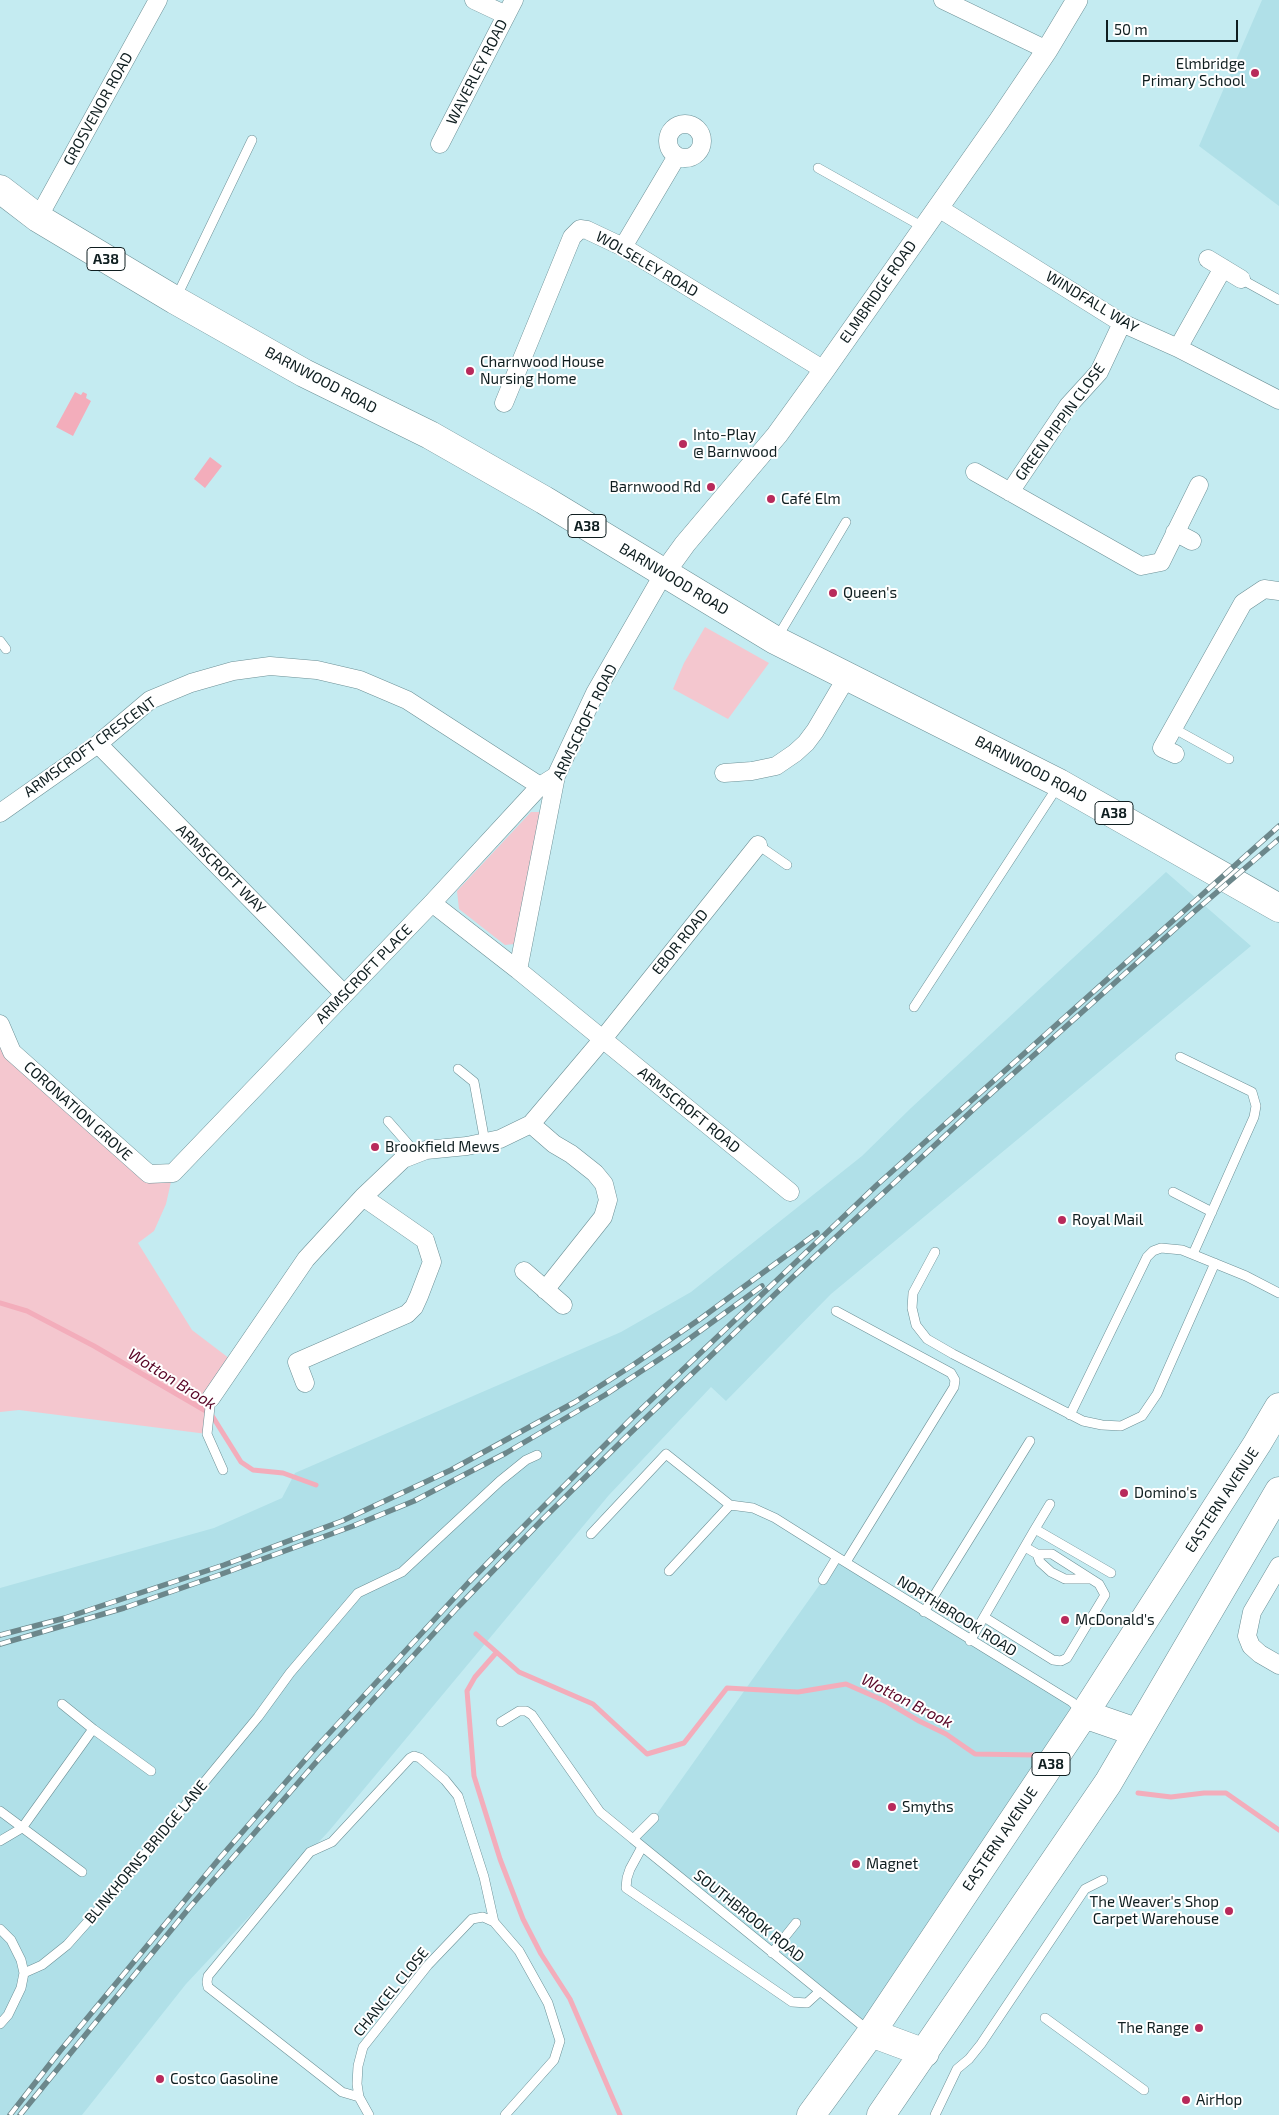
<!DOCTYPE html>
<meta charset="utf-8">
<style>
body{margin:0}
#map{position:relative;width:1279px;height:2115px;overflow:hidden;background:#c4ebf1;font-family:"Exo 2",sans-serif}
canvas{display:block}
.scale{position:absolute;left:1106px;top:20px;width:132px;height:22px;box-sizing:border-box;border:2px solid #0f1e20;border-top:0;padding-left:6px;font-size:15px;line-height:18px;white-space:nowrap;color:#0f1e20;-webkit-text-stroke:4px #fff;paint-order:stroke}
</style>
<div id="map">
<canvas width="1279" height="2115"></canvas>
<div class="scale">50 m</div>
</div>
<script>
const ctx = document.querySelector('canvas').getContext('2d');
ctx.lineJoin = 'round';
function paint(path, color) { ctx.fillStyle = color; ctx.fill(path, 'evenodd'); }
const shape = rows => new Path2D(rows.map(r => 'M' + r).join(''));
function stroke(path, color, width, dash) { ctx.strokeStyle = color; ctx.lineWidth = width; ctx.lineCap = dash ? 'butt' : 'round'; ctx.setLineDash(dash || []); ctx.stroke(path); }
function write(font, color, halo, rows, align = 'center') {
  ctx.font = font + ' "Exo 2",sans-serif'; ctx.lineWidth = 4; ctx.setLineDash([]); ctx.textBaseline = 'middle'; ctx.strokeStyle = halo; ctx.fillStyle = color; for (const [text, x, y, turn = 0] of rows) {
    ctx.save(); ctx.translate(x, y); ctx.rotate((+turn || 0) * Math.PI / 180); ctx.textAlign = isNaN(turn) ? turn : align; if (halo) ctx.strokeText(text, 0, 0); ctx.fillText(text, 0, 0); ctx.restore();
  }
}
paint(shape([
 [1262,0,1279,0,1279,206,1199,146],
 [1166,872,1251,946,831,1294,726,1401,711,1387,609,1495,329,1831,186,1984,82,2115,0,2115,0,1588,214,1528,282,1498,295,1473,621,1332,691,1292,862,1156,911,1108],
 [837,1557,1084,1714,871,2033,633,1839,654,1818,823,1580]
]), '#b0e0e8');
paint(shape([
 [705,627,769,663,728,719,673,689,684,663],
 [531,812,540,812,514,944,505,945,459,909,457,891],
 [0,1024,12,1052,149,1174,173,1173,166,1204,154,1231,138,1243,192,1330,234,1362,211,1398,207,1434,19,1410,0,1412]
]), '#f4c7cf');
paint(shape([
 [75,392,81,395,83,392,87,394,86,398,91,401,73,436,56,427],
 [210,457,222,466,205,488,194,479]
]), '#f3adbb');
stroke(shape([
 [0,1303,27,1311,94,1346,211,1414,241,1462,253,1470,283,1473,316,1485],
 [476,1634,519,1672,593,1704,647,1754,684,1743,727,1688,798,1692,846,1684,887,1702,919,1721,946,1734,975,1754,1033,1755],
 [496,1653,475,1677,467,1691,474,1776,500,1859,523,1919,541,1954,570,1999,620,2115],
 [1138,1793,1171,1797,1204,1793,1226,1793,1279,1830]
]), '#f3adbb', 5);
const service = shape([
 [818,168,923,227],
 [1241,279,1279,300],
 [176,298,252,140],
 [777,638,846,522],
 [0,641,6,649],
 [1173,728,1229,759],
 [758,845,787,865],
 [914,1007,1058,786],
 [1180,1057,1252,1092,1256,1106,1254,1117,1193,1254],
 [458,1069,474,1082,485,1142],
 [388,1121,416,1153],
 [1173,1192,1212,1212],
 [935,1252,913,1293,912,1308,916,1325,927,1339,953,1354,1083,1421,1102,1425,1121,1426,1142,1416,1157,1394,1215,1263],
 [836,1311,951,1373,955,1380,954,1387,846,1562],
 [211,1398,207,1434,223,1470],
 [1070,1415,1147,1257,1153,1251,1161,1248,1182,1250,1246,1276,1279,1293],
 [1035,1529,1050,1504],
 [591,1534,666,1454,730,1505],
 [1037,1554,1040,1562,1051,1572,1065,1579,1090,1579],
 [669,1571,730,1505,753,1508,775,1518,837,1557],
 [823,1580,837,1557,1072,1702,1082,1712],
 [924,1612,1030,1441],
 [984,1617,1053,1660,1061,1661,1067,1658,1105,1595,1099,1584,1052,1554,1037,1554,1025,1547],
 [970,1641,1035,1529,1111,1573],
 [62,1704,93,1729],
 [501,1722,519,1711,526,1711,532,1715,600,1812,633,1839],
 [0,1811,82,1872],
 [654,1818,633,1839,869,2031],
 [0,1841,22,1828,93,1729,151,1771],
 [642,1847,630,1869,627,1878,626,1888,792,2002,807,2003,819,1992],
 [0,1929,11,1940,21,1960,24,1973,21,1988,8,2015,0,2024],
 [772,1953,796,1923],
 [24,1973,42,1965,67,1945,108,1899,258,1717,290,1673,358,1593,402,1572,500,1481,526,1460,537,1455],
 [1045,2018,1144,2090],
 [359,2097,342,2092,208,1987,207,1982,208,1976,310,1852,332,1842,410,1758,414,1756,420,1758,445,1780,458,1796,484,1877,494,1922,519,1951,548,2003,560,2041,554,2060,505,2115],
 [369,2115,359,2097,357,2084,358,2066,363,2047,428,1965,472,1919,483,1917,494,1922],
 [935,2115,957,2069,969,2059,981,2044,1085,1889,1103,1880]
]);
const minor = shape([
 [474,0,506,15],
 [943,0,1047,50],
 '668 141a17 17 0 1 1 34 0a17 17 0 1 1-34 0Z',
 [440,144,514,0],
 [937,207,1122,323,1178,348,1279,400],
 [38,218,158,0],
 [623,247,677,156],
 [1208,259,1241,279],
 [1178,348,1223,268],
 [504,403,572,237,580,229,587,230,623,247,824,370],
 [975,472,1141,566,1161,562,1199,485],
 [1010,492,1068,406,1099,372,1122,323],
 [1175,532,1192,541],
 [98,744,344,994],
 [1175,754,1162,748,1243,603,1264,589,1279,591],
 [724,773,752,771,776,766,795,753,806,743,815,731,848,675],
 [0,813,98,744,150,700,191,683,233,671,270,666,317,670,360,680,407,700,540,786],
 [432,903,518,970,790,1192],
 [518,970,556,776,595,693,664,573],
 [0,1024,12,1052,149,1174,173,1173,432,903,540,786,556,776],
 [531,1124,554,1144,571,1154,595,1173,604,1184,608,1200,603,1217,545,1290],
 [524,1271,563,1305],
 [305,1383,297,1362,407,1314,414,1307,419,1296,432,1262,425,1240,363,1197],
 [211,1398,306,1259,363,1197,403,1159,426,1150,467,1146,500,1139,531,1124,602,1040,758,845],
 [1279,1566,1252,1612,1247,1636,1251,1646,1260,1654,1279,1665]
]);
const tertiary = shape([
 [664,573,685,544,777,435,824,370,999,121,1047,50,1077,0]
]);
const primary = shape([
 [0,189,38,218,175,300,304,373,430,435,544,500,775,640,1059,783,1279,908]
]);
const trunk = shape([
 [1084,1714,1136,1732],
 [871,2033,925,2053],
 [811,2115,871,2033,1084,1714,1257,1444,1279,1407],
 [881,2115,1108,1783,1279,1491]
]);
stroke(service, '#6c9096', 10);
stroke(minor, '#6c9096', 19);
stroke(tertiary, '#6c9096', 22);
stroke(primary, '#6c9096', 29);
stroke(trunk, '#6c9096', 29);
stroke(service, '#fff', 9);
stroke(minor, '#fff', 18);
stroke(tertiary, '#fff', 21);
stroke(primary, '#fff', 28);
stroke(trunk, '#fff', 28);
const rail = shape([
 [0,1635,65,1618,224,1565,342,1521,451,1470,575,1402,633,1365,700,1319,817,1233],
 [0,1644,124,1608,219,1575,353,1526,414,1501,506,1453,605,1395,678,1347,762,1286],
 [10,2115,60,2051,219,1859,311,1753,469,1582,531,1519,632,1418,878,1184,1279,826],
 [20,2115,190,1907,318,1760,457,1608,543,1519,623,1440,793,1277,976,1107,1195,911,1279,839]
]);
stroke(rail, '#6c878b', 5.5);
stroke(rail, '#fff', 4, [11]);
for (const [x, y, r, color] of [
 [1255,73,5,"#b82a5b"],
 [470,371,5,"#b82a5b"],
 [683,444,5,"#b82a5b"],
 [711,487,5,"#b82a5b"],
 [771,499,5,"#b82a5b"],
 [833,593,5,"#b82a5b"],
 [375,1147,5,"#b82a5b"],
 [1062,1220,5,"#b82a5b"],
 [1124,1493,5,"#b82a5b"],
 [1065,1620,5,"#b82a5b"],
 [892,1807,5,"#b82a5b"],
 [856,1864,5,"#b82a5b"],
 [1229,1911,5,"#b82a5b"],
 [1199,2028,5,"#b82a5b"],
 [160,2079,5,"#b82a5b"],
 [1186,2100,5,"#b82a5b"]
]) { const dot = new Path2D(); dot.arc(x, y, r, 0, 2 * Math.PI); ctx.fillStyle = color; ctx.fill(dot); stroke(dot, '#fff', 2); }
for (const [x, y, w] of [
 [106,259,38],
 [587,526,38],
 [1114,813,38],
 [1051,1764,38]
]) { const box = new Path2D(); box.roundRect(x - w / 2, y - 11.5, w, 23, 4); ctx.fillStyle = '#fff'; ctx.fill(box); stroke(box, '#0f1e20', 1); }
write('bold 14px', '#0f1e20', null, [
 ["A38",106,259],
 ["A38",587,526],
 ["A38",1114,813],
 ["A38",1051,1764]
]);
write('15px', '#0f1e20', '#fff', [
 ["Elmbridge",1245,64,"right"],
 ["Primary School",1245,81,"right"],
 ["Charnwood House",480,362],
 ["Nursing Home",480,379],
 ["Into-Play",693,435],
 ["@ Barnwood",693,452],
 ["Barnwood Rd",701,487,"right"],
 ["Café Elm",781,499],
 ["Queen's",843,593],
 ["Brookfield Mews",385,1147],
 ["Royal Mail",1072,1220],
 ["Domino's",1134,1493],
 ["McDonald's",1075,1620],
 ["Smyths",902,1807],
 ["Magnet",866,1864],
 ["The Weaver's Shop",1219,1902,"right"],
 ["Carpet Warehouse",1219,1919,"right"],
 ["The Range",1189,2028,"right"],
 ["Costco Gasoline",170,2079],
 ["AirHop",1196,2100]
], 'left');
write('15px', '#0f1e20', '#fff', [
 ["WAVERLEY ROAD",477,72,-63],
 ["GROSVENOR ROAD",98,109,-61],
 ["WOLSELEY ROAD",647,264,30],
 ["ELMBRIDGE ROAD",878,292,-55],
 ["WINDFALL WAY",1092,302,31],
 ["BARNWOOD ROAD",321,380,28],
 ["GREEN PIPPIN CLOSE",1060,422,-54],
 ["BARNWOOD ROAD",674,579,31],
 ["ARMSCROFT ROAD",585,722,-64],
 ["ARMSCROFT CRESCENT",90,747,-36],
 ["BARNWOOD ROAD",1031,769,28],
 ["ARMSCROFT WAY",221,869,45],
 ["EBOR ROAD",680,942,-51],
 ["ARMSCROFT PLACE",364,974,-46],
 ["ARMSCROFT ROAD",689,1110,39],
 ["CORONATION GROVE",78,1111,42],
 ["EASTERN AVENUE",1222,1500,-57],
 ["NORTHBROOK ROAD",957,1616,32],
 ["EASTERN AVENUE",1000,1839,-56],
 ["BLINKHORNS BRIDGE LANE",146,1852,-50],
 ["SOUTHBROOK ROAD",749,1916,39],
 ["CHANCEL CLOSE",391,1992,-51]
]);
write('italic 16px', '#590727', '#fff', [
 ["Wotton Brook",172,1379,32],
 ["Wotton Brook",907,1701,27]
]);
</script>
